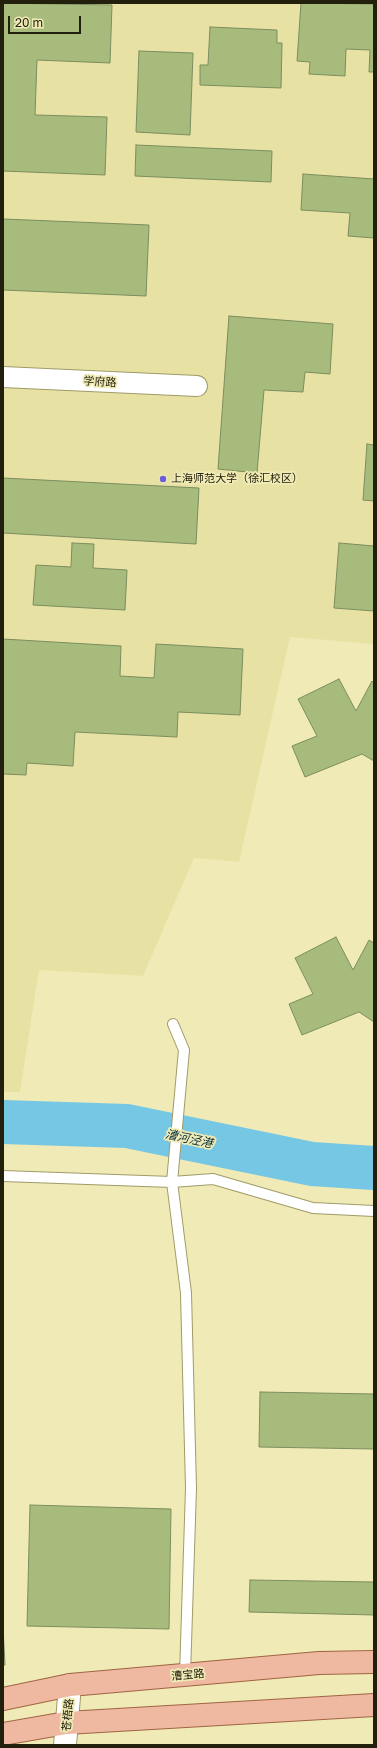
<!DOCTYPE html>
<meta charset="utf-8">
<style>
body{margin:0}
#map{position:relative;width:377px;height:1748px;overflow:hidden;background:#f0ebb6;font-family:"Golos Text",sans-serif}
canvas{display:block}
.frame{position:absolute;inset:0;border:4px solid #22200c;pointer-events:none}
.scale{position:absolute;left:8px;top:16px;width:73px;height:18px;box-sizing:border-box;border:2px solid #22200c;border-top:0;padding-left:5px;font-size:12px;line-height:14px;white-space:nowrap;color:#22200c;-webkit-text-stroke:3px #f0ebb6;paint-order:stroke}
</style>
<div id="map">
<canvas width="377" height="1748"></canvas>
<div class="frame"></div>
<div class="scale">20 m</div>
</div>
<script>
const ctx = document.querySelector('canvas').getContext('2d');
ctx.lineJoin = 'round';
function paint(path, color) { ctx.fillStyle = color; ctx.fill(path, 'evenodd'); }
const shape = rows => new Path2D(rows.map(r => 'M' + r).join(''));
function stroke(path, color, width, dash) { ctx.strokeStyle = color; ctx.lineWidth = width; ctx.lineCap = dash ? 'butt' : 'round'; ctx.setLineDash(dash || []); ctx.stroke(path); }
function write(font, color, halo, rows, align = 'center') {
  ctx.font = font + ' "Golos Text","Noto Sans SC",sans-serif'; ctx.lineWidth = 3.5; ctx.setLineDash([]); ctx.textBaseline = 'middle'; ctx.strokeStyle = halo; ctx.fillStyle = color; for (const [text, x, y, turn = 0] of rows) {
    ctx.save(); ctx.translate(x, y); ctx.rotate((+turn || 0) * Math.PI / 180); ctx.textAlign = isNaN(turn) ? turn : align; if (halo) ctx.strokeText(text, 0, 0); ctx.fillText(text, 0, 0); ctx.restore();
  }
}
paint(shape([
 [3,3,374,3,374,644,290,637,239,862,194,858,143,976,39,970,20,1092,3,1092]
]), '#e7e2a4');
stroke(shape([
 [3,1122,127,1126,312,1164,374,1168]
]), '#76c7e4', 44);
const building = shape([
 [3,3,112,5,110,63,37,60,35,115,107,117,105,175,3,171,3,3],
 [301,3,374,4,374,72,369,72,370,50,346,49,345,76,309,74,310,62,297,61,301,3],
 [210,27,277,30,277,43,282,43,281,88,200,85,200,65,208,65,210,27],
 [139,51,193,53,190,135,136,132,139,51],
 [136,145,272,151,271,182,135,176,136,145],
 [303,174,374,179,374,238,348,236,350,213,301,210,303,174],
 [3,219,149,225,146,296,3,290,3,219],
 [229,316,333,324,330,374,305,372,303,392,264,390,257,473,218,469,229,316],
 [367,444,374,445,374,501,363,500,367,444],
 [3,478,199,488,196,544,3,533,3,478],
 [72,543,94,544,93,568,127,570,125,610,33,605,36,565,71,567,72,543],
 [339,543,374,546,374,611,334,608,339,543],
 [3,639,121,646,120,676,154,678,156,644,243,649,240,715,178,712,177,737,75,732,73,766,27,763,26,775,3,774,3,639],
 [339,679,356,711,372,681,374,683,374,761,362,754,305,777,292,746,317,736,298,699,339,679],
 [336,937,353,970,369,940,374,943,374,1022,359,1012,302,1035,289,1004,313,994,295,958,336,937],
 [260,1392,374,1394,374,1449,259,1447,260,1392],
 [30,1505,171,1509,169,1629,27,1626,30,1505],
 [250,1580,374,1582,374,1615,249,1612,250,1580],
 [3,1627,5,1665,3,1665,3,1627]
]);
paint(building, '#a6bb7c');
stroke(building, '#7d8d5e', 1);
const service = shape([
 [173,1024,184,1050,172,1182,213,1179,313,1208,374,1211],
 [3,1176,172,1182,186,1293,191,1488,185,1675]
]);
const minor = shape([
 [3,377,197,386]
]);
const tertiary = shape([
 [65,1745,70,1685]
]);
const primary = shape([
 [3,1699,70,1685,319,1663,374,1662],
 [3,1734,66,1723,374,1705]
]);
stroke(service, '#a09b68', 12);
stroke(minor, '#a09b68', 22);
stroke(tertiary, '#a09b68', 24);
stroke(primary, '#9f6444', 24);
stroke(service, '#fff', 10);
stroke(minor, '#fff', 20);
stroke(tertiary, '#fff', 22);
stroke(primary, '#eeb8a1', 22);
for (const [x, y, r, color] of [
 [163,479,4,"#6a5dd7"]
]) { const dot = new Path2D(); dot.arc(x, y, r, 0, 2 * Math.PI); ctx.fillStyle = color; ctx.fill(dot); stroke(dot, '#f0ebb6', 1.5); }
write('11px', '#22200c', '#f0ebb6', [
 ["学府路",100,382,3],
 ["漕宝路",188,1675,-5],
 ["苍梧路",68,1715,-85]
]);
write('11px', '#22200c', '#f0ebb6', [
 ["上海师范大学（徐汇校区）",171,479]
], 'left');
write('italic 12px', '#09313d', '#f0ebb6', [
 ["漕河泾港",189,1139,12]
]);
</script>
